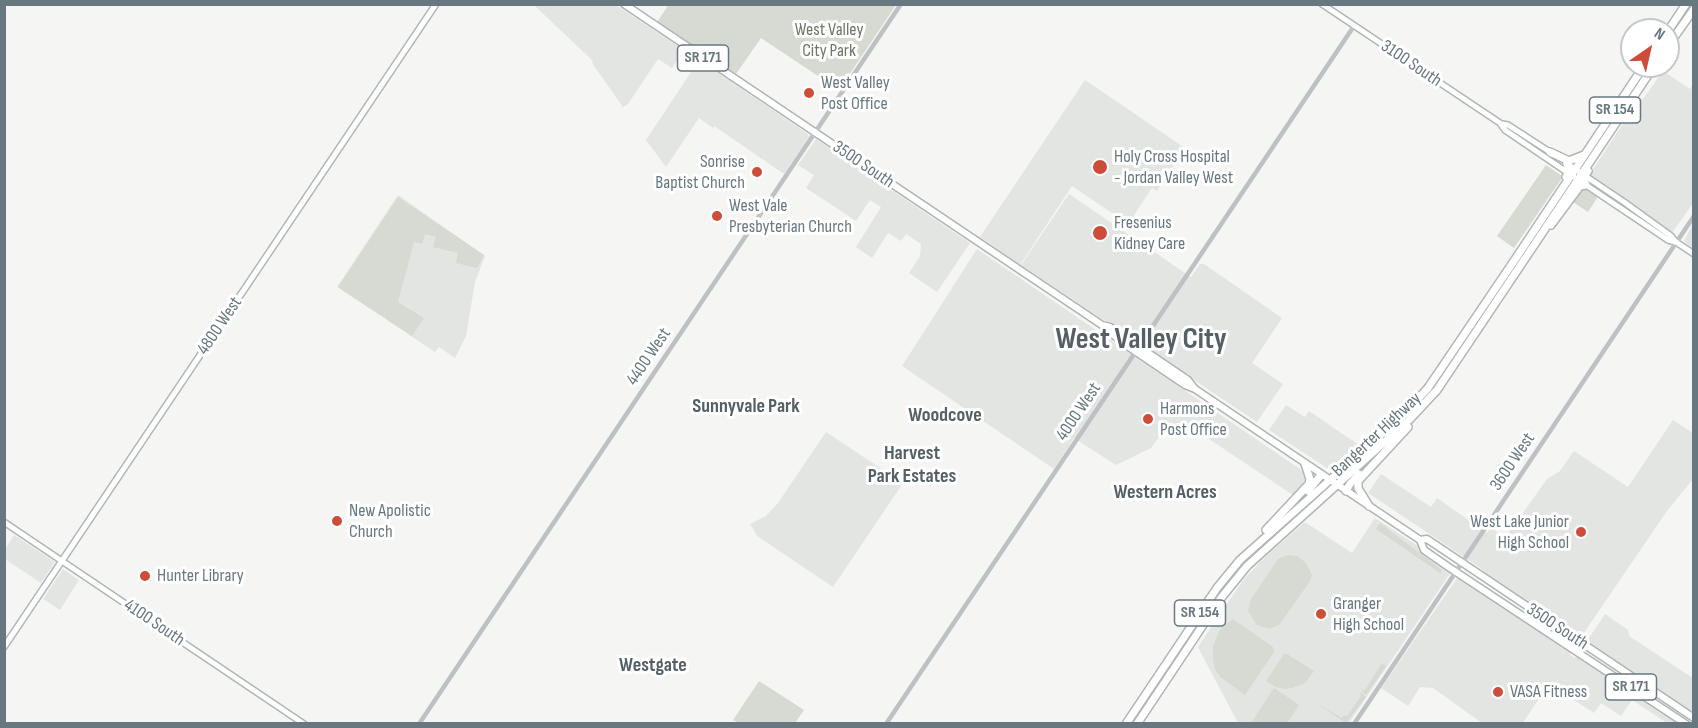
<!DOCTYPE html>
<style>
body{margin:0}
#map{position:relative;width:1698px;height:728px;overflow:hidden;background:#f5f5f3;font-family:"Sofia Sans Condensed",sans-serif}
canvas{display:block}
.frame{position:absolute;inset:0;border:6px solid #687880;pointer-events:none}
.north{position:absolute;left:1620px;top:18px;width:60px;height:60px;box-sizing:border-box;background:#fff;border:2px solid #c3c9cc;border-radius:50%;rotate:34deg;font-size:16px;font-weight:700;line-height:24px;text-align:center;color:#687880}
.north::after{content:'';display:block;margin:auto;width:21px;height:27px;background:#ce4d3a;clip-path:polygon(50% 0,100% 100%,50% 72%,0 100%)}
</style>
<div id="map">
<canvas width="1698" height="728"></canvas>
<div class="frame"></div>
<div class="north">N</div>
</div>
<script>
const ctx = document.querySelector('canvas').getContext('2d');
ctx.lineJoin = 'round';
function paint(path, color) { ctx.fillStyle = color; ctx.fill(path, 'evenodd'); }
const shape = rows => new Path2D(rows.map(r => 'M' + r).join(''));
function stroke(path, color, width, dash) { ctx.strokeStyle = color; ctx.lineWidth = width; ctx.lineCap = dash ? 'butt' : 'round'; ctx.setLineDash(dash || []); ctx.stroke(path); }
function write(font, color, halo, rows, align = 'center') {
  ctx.font = font + ' "Sofia Sans Condensed",sans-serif'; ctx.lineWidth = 6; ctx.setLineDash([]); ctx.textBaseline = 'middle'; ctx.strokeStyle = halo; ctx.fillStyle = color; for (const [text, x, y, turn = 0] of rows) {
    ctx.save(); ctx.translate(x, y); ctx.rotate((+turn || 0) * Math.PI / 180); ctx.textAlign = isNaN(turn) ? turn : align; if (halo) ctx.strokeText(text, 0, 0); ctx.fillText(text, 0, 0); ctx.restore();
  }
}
paint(shape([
 [534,5,616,5,684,50,672,68,658,59,628,104,623,107,592,63,593,61],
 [699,60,808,134,809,137,784,174,714,126,713,128,699,118,666,167,646,140],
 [1663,71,1690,89,1693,84,1693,203,1672,233,1650,219,1626,199,1589,175,1640,98,1643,99],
 [1085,80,1185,148,1157,191,1152,188,1128,224,1072,186,1020,265,980,237],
 [816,139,970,243,937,292,909,273,920,256,921,244,906,234,901,241,888,233,872,258,856,247,881,207,870,200,856,221,806,188,814,175,798,165],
 [1069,194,1191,277,1200,264,1204,264,1282,318,1252,363,1283,384,1257,422,1021,265],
 [398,195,485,256,475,282,466,336,455,358,439,347,435,352,337,287],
 [1693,224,1693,249,1684,241],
 [977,249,1322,484,1299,499,1188,425,1183,432,1169,423,1151,448,1116,465,1074,438,1054,469,902,366],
 [1286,405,1305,417,1309,411,1359,445,1333,469,1327,468,1269,430],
 [1673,420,1693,433,1693,479,1667,511,1581,637,1578,637,1499,584,1479,567,1368,493,1381,474,1431,507,1437,498,1487,533,1491,528,1505,538,1547,479,1560,471,1574,451,1628,487],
 [826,432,903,483,833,587,757,536,750,524,766,516,778,503],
 [1375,518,1453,569,1349,723,1238,723,1198,647,1243,580,1266,556,1305,522,1352,553],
 [14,535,55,562,41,583,5,559,5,549],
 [63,569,79,580,60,610,43,599],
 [1458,577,1569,649,1570,655,1575,658,1578,655,1679,723,1667,723,1632,700,1621,716,1601,703,1594,713,1549,684,1522,724,1482,723,1433,688,1420,687,1408,706,1381,688],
 [1605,614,1628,630,1629,636,1693,678,1693,714,1587,641]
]), '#e3e5e3');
paint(shape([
 [669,4,895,4,896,5,839,90,761,38,736,74,657,22],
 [1546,165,1562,176,1562,178,1514,248,1497,236],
 [1581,190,1588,190,1596,196,1597,198,1588,212,1573,202],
 [398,197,484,255,477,268,456,263,458,253,433,247,436,237,425,234,422,244,414,242,398,302,424,318,412,336,338,287],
 [1380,523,1442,570,1440,573,1376,529],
 [1287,555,1297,556,1306,563,1312,575,1310,581,1280,624,1270,629,1257,625,1248,611,1251,599,1278,559],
 [1233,619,1273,647,1274,652,1245,695,1220,677,1215,669,1213,660,1213,647,1217,636,1222,627],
 [1284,654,1287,654,1314,671,1305,683,1292,688,1285,689,1276,687,1266,681],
 [1382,663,1386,666,1366,695,1361,691,1365,690],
 [759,681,804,710,795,723,739,723,733,720],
 [1274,688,1299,705,1287,723,1251,723],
 [1360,692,1366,697,1346,723,1316,703,1342,718,1344,715,1347,716,1361,696]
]), '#d6dad2');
const secondary = shape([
 [1322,4,1500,123,1505,130,1527,145,1586,185,1668,240,1676,242,1694,254],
 [1502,124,1508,125,1553,154],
 [1566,163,1624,202,1671,236,1675,241],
 [4,522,304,724],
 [4,647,436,4]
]);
const primary = shape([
 [624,4,1102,325,1123,343,1185,385,1195,389,1420,540,1427,539,1694,718],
 [1102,325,1110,327,1188,380,1195,389],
 [1420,540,1424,550,1450,568,1686,724]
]);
const trunk = shape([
 [1668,31,1686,4],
 [1668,46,1694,9],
 [1550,152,1569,161,1584,155],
 [1566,177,1569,171,1567,164],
 [1551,225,1580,186,1586,185,1583,178,1588,171],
 [1308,491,1321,475],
 [1346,491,1350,484,1359,474],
 [1369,506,1358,488,1358,481,1408,427],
 [1266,530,1309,484,1310,479,1305,464],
 [1126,724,1217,588,1240,560,1402,416,1428,388,1514,261,1644,66],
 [1137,724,1221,598,1247,566,1409,420,1437,390,1654,66]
]);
stroke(secondary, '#b0b5b8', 8);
stroke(primary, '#afb4b6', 9);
stroke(trunk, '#b1b5b7', 10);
stroke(shape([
 [419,724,901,4],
 [886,724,1354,26],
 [1354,724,1694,216]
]), '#bdc1c4', 4.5);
stroke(secondary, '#fff', 5);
stroke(primary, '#fff', 6);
stroke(trunk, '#fff', 7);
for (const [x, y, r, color] of [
 [809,93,6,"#ce4d3a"],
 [1100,167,8,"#ce4d3a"],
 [757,172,6,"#ce4d3a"],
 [717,216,6,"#ce4d3a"],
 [1100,233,8,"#ce4d3a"],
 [1148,419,6,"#ce4d3a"],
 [337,521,6,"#ce4d3a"],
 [1581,532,6,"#ce4d3a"],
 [145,576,6,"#ce4d3a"],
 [1321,614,6,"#ce4d3a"],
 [1498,692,6,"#ce4d3a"]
]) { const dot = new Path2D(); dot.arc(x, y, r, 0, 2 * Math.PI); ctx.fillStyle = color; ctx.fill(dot); stroke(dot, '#fff', 2); }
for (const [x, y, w] of [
 [703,58,51],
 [1615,110,51],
 [1200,613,51],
 [1631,687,51]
]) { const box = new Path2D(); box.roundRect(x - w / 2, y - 13, w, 26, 4.5); ctx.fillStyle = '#fff'; ctx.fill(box); stroke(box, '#687880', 1.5); }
write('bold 16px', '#687880', null, [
 ["SR 171",703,58],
 ["SR 154",1615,110],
 ["SR 154",1200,613],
 ["SR 171",1631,687]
]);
write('18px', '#6c7866', '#fff', [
 ["West Valley",829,30],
 ["City Park",829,51]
]);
write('18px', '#687880', '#fff', [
 ["3100 South",1411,64,34],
 ["3500 South",863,165,34],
 ["4800 West",220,326,-56],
 ["4400 West",649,357,-56],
 ["4000 West",1079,412,-56],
 ["Bangerter Highway",1377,435,-43],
 ["3600 West",1513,462,-56],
 ["4100 South",154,623,34],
 ["3500 South",1557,627,33]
]);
write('18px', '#687880', '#fff', [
 ["West Valley",821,83],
 ["Post Office",821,104],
 ["Holy Cross Hospital",1114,157],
 ["- Jordan Valley West",1114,178],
 ["Sonrise",745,162,"right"],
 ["Baptist Church",745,183,"right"],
 ["West Vale",729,206],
 ["Presbyterian Church",729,227],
 ["Fresenius",1114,223],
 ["Kidney Care",1114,244],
 ["Harmons",1160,409],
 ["Post Office",1160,430],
 ["New Apolistic",349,511],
 ["Church",349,532],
 ["West Lake Junior",1569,522,"right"],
 ["High School",1569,543,"right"],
 ["Hunter Library",157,576],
 ["Granger",1333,604],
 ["High School",1333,625],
 ["VASA Fitness",1510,692]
], 'left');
write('bold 20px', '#556066', '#fff', [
 ["Sunnyvale Park",746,407],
 ["Woodcove",945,416],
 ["Harvest",912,454],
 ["Park Estates",912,477],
 ["Western Acres",1165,493],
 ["Westgate",653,666]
]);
write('bold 30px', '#556066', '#fff', [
 ["West Valley City",1141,340]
]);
</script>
